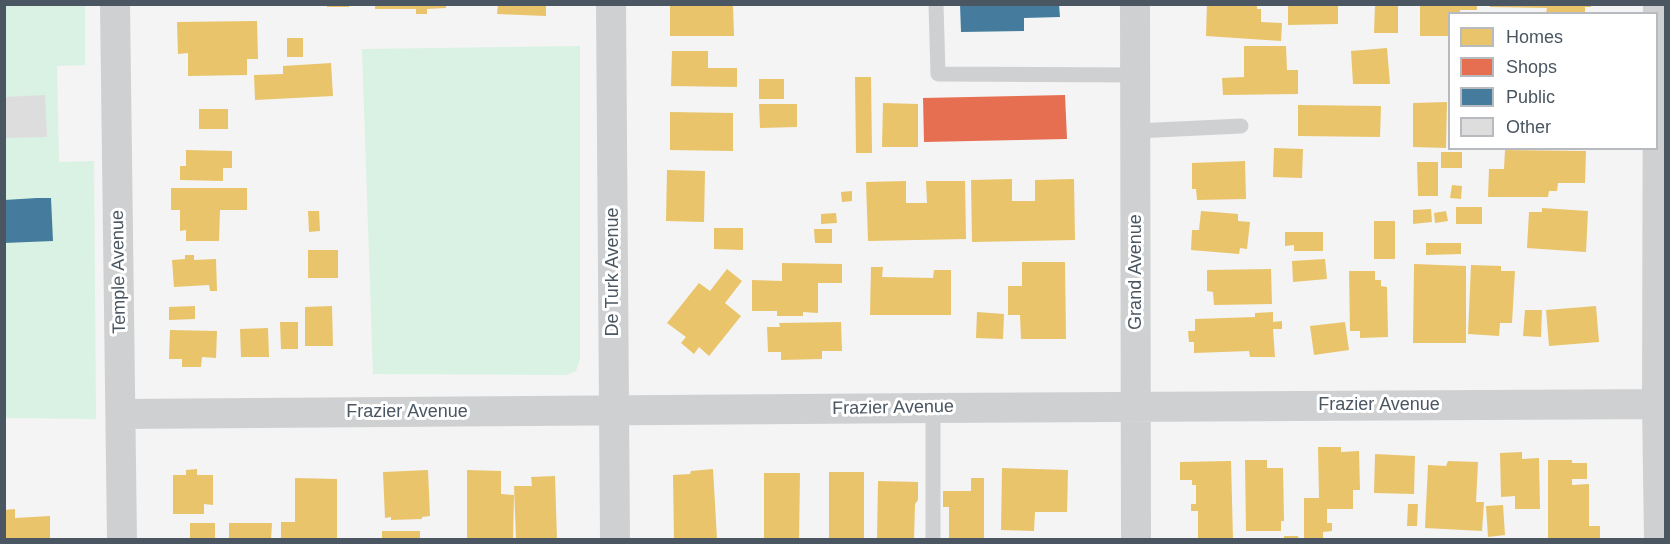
<!DOCTYPE html>
<style>
body{margin:0}
#map{position:relative;width:1670px;height:544px;overflow:hidden;background:#f4f4f4;font-family:Arial,sans-serif}
canvas{display:block}
.frame{position:absolute;inset:0;border:6px solid #4a5661;pointer-events:none}
.legend{position:absolute;left:1448px;top:12px;width:210px;height:138px;box-sizing:border-box;background:#fff;border:2px solid #b7bbc0;margin:0;padding:8px 10px;list-style:none;font-size:18px;color:#4a5661}
.legend li{display:flex;align-items:center;gap:12px;height:30px}
.legend b{width:30px;border:2px solid #b7bbc0}
</style>
<div id="map">
<canvas width="1670" height="544"></canvas>
<div class="frame"></div>
<ul class="legend">
<li><b style="height:16px;background:#e9c46a"></b>Homes</li>
<li><b style="height:16px;background:#e76f51"></b>Shops</li>
<li><b style="height:16px;background:#457b9d"></b>Public</li>
<li><b style="height:16px;background:#ddddde"></b>Other</li>
</ul>
</div>
<script>
const ctx = document.querySelector('canvas').getContext('2d');
ctx.lineJoin = 'round';
function paint(path, color) { ctx.fillStyle = color; ctx.fill(path, 'evenodd'); }
const shape = rows => new Path2D(rows.map(r => 'M' + r).join(''));
function stroke(path, color, width, dash) { ctx.strokeStyle = color; ctx.lineWidth = width; ctx.lineCap = dash ? 'butt' : 'round'; ctx.setLineDash(dash || []); ctx.stroke(path); }
function write(font, color, halo, rows, align = 'center') {
  ctx.font = font + ' Arial,sans-serif'; ctx.lineWidth = 6; ctx.setLineDash([]); ctx.textBaseline = 'middle'; ctx.strokeStyle = halo; ctx.fillStyle = color; for (const [text, x, y, turn = 0] of rows) {
    ctx.save(); ctx.translate(x, y); ctx.rotate((+turn || 0) * Math.PI / 180); ctx.textAlign = isNaN(turn) ? turn : align; if (halo) ctx.strokeText(text, 0, 0); ctx.fillText(text, 0, 0); ctx.restore();
  }
}
paint(shape([
 [5,5,85,5,85,65,57,66,59,162,94,161,96,419,5,418],
 [580,46,580,359,576,371,566,375,373,374,362,49]
]), '#d9f2e3');
paint(shape([
 [327,4,349,4,349,7,327,7],
 [375,4,446,4,446,8,427,9,427,14,416,14,416,9,375,9],
 [498,4,546,4,546,16,497,14],
 [670,4,733,4,734,36,670,36],
 [1207,4,1257,4,1257,9,1261,9,1261,22,1282,23,1281,41,1206,36],
 [1288,4,1338,4,1338,24,1288,25],
 [1420,4,1477,4,1477,10,1460,10,1460,14,1450,14,1450,36,1420,36],
 [1490,4,1591,4,1591,7,1585,7,1585,14,1546,14,1547,8,1490,7],
 [1375,5,1398,6,1398,33,1374,33],
 [257,21,258,59,247,59,247,75,188,76,188,53,178,54,177,22],
 [287,38,303,38,303,57,287,57],
 [1244,46,1286,46,1287,70,1298,70,1298,94,1223,95,1222,78,1244,77],
 [1387,48,1390,84,1353,84,1351,51],
 [672,51,708,51,708,68,737,68,737,87,671,86],
 [331,63,333,96,255,100,254,75,283,74,283,66],
 [855,77,871,77,872,153,856,153],
 [759,79,784,79,784,99,759,99],
 [1447,102,1446,148,1413,147,1413,103],
 [883,103,918,104,918,147,882,147],
 [759,104,797,104,797,127,760,128],
 [1298,105,1381,106,1380,137,1298,136],
 [199,109,228,109,228,129,199,129],
 [670,112,733,113,733,151,670,150],
 [1274,148,1303,149,1302,178,1273,177],
 [186,150,232,151,232,168,223,168,223,181,180,180,180,166,186,166],
 [1505,150,1586,151,1585,183,1558,183,1557,191,1549,191,1548,197,1488,197,1489,169,1504,169],
 [1441,152,1462,152,1462,168,1441,168],
 [1245,161,1246,199,1197,200,1196,189,1192,189,1192,163],
 [1417,162,1438,162,1438,196,1418,196],
 [667,170,705,171,704,222,666,221],
 [1012,179,1012,201,1035,201,1035,180,1074,179,1075,240,972,242,971,180],
 [906,181,906,203,927,203,926,181,965,181,966,239,868,241,866,182],
 [1452,185,1462,186,1461,199,1450,198],
 [171,188,247,188,247,210,220,210,219,241,186,241,186,230,180,231,180,210,171,210],
 [852,191,852,201,842,202,841,192],
 [1456,207,1482,207,1482,224,1456,224],
 [1542,208,1588,211,1586,252,1527,248,1529,212,1542,212],
 [1431,209,1432,222,1413,224,1413,210],
 [308,211,319,211,320,231,309,232],
 [1201,211,1238,214,1238,221,1250,222,1247,249,1240,248,1239,254,1191,250,1192,230,1199,230],
 [1446,211,1448,221,1435,223,1434,213],
 [836,213,837,223,821,224,821,214],
 [1374,221,1395,221,1395,259,1374,259],
 [714,228,743,228,743,250,714,249],
 [814,229,832,229,832,243,815,243],
 [1285,232,1323,232,1323,251,1294,251,1294,245,1285,246],
 [1426,243,1461,243,1461,254,1426,255],
 [308,250,338,250,338,278,308,278],
 [185,255,194,255,194,260,216,259,217,291,210,291,209,285,174,287,172,260,185,259],
 [1325,259,1327,279,1293,282,1292,261],
 [1022,262,1065,262,1066,339,1021,339,1020,315,1008,315,1008,286,1022,286],
 [782,263,842,264,842,283,818,283,818,313,803,312,803,316,777,316,777,311,752,311,752,280,782,281],
 [1414,264,1466,266,1466,343,1413,343],
 [1471,265,1501,266,1501,271,1515,271,1512,323,1500,323,1499,336,1468,334],
 [871,267,883,267,882,277,933,278,934,270,951,270,951,315,870,315],
 [727,269,742,281,725,303,741,316,709,356,699,347,694,354,681,343,686,337,667,323,699,283,710,291],
 [1271,269,1272,304,1214,305,1213,292,1207,291,1207,270],
 [1349,271,1375,271,1375,280,1381,280,1381,286,1387,287,1388,337,1360,338,1360,331,1350,331],
 [195,306,195,319,169,320,169,307],
 [332,306,333,346,305,346,305,307],
 [1596,306,1599,342,1549,346,1546,310],
 [1525,310,1542,310,1541,337,1523,336],
 [977,312,1004,314,1003,339,976,338],
 [1273,312,1273,322,1282,321,1282,329,1273,329,1275,357,1250,357,1249,351,1194,353,1194,342,1189,342,1188,331,1195,331,1195,319,1255,317,1255,313],
 [280,322,298,322,298,349,281,349],
 [841,322,842,351,822,351,822,359,781,360,781,352,768,352,767,327,780,327,779,323],
 [1345,322,1349,350,1314,355,1310,326],
 [268,328,269,357,241,357,240,329],
 [170,330,217,331,216,358,202,357,201,367,182,367,182,359,169,359],
 [1318,447,1341,447,1341,452,1359,451,1360,490,1353,490,1353,509,1327,509,1327,523,1332,523,1332,531,1323,532,1323,540,1304,540,1304,498,1319,498],
 [1522,452,1522,459,1539,458,1540,509,1515,509,1515,496,1501,497,1500,453],
 [1375,454,1415,456,1414,494,1374,493],
 [1245,460,1267,460,1267,468,1283,468,1284,521,1281,521,1281,531,1246,531],
 [1548,460,1572,460,1572,463,1587,463,1587,479,1572,479,1572,485,1589,484,1589,526,1600,526,1600,540,1548,540],
 [1231,461,1233,540,1198,540,1198,511,1191,511,1191,504,1196,504,1196,485,1192,485,1192,480,1180,480,1180,462],
 [1448,461,1478,462,1476,502,1484,502,1482,531,1425,528,1428,465,1446,466],
 [1002,468,1068,470,1067,512,1035,512,1034,531,1001,530],
 [197,469,197,475,213,475,213,505,204,504,204,514,173,514,173,475,186,475,186,470],
 [713,469,717,539,674,540,673,475,690,474,691,471],
 [428,470,430,516,422,517,422,519,391,520,391,517,385,518,383,472],
 [467,470,501,471,501,494,514,495,513,540,467,540],
 [829,472,864,472,864,540,829,540],
 [764,473,800,473,799,540,764,540],
 [555,476,557,540,516,540,514,486,532,486,531,477],
 [295,478,337,479,337,540,281,540,281,522,295,522],
 [971,478,984,478,984,540,949,540,949,507,943,507,943,491,971,491],
 [878,481,918,482,918,500,915,504,914,540,877,540],
 [1408,504,1418,504,1417,526,1407,526],
 [1503,505,1505,535,1488,537,1486,506],
 [15,509,15,518,50,516,50,540,4,540,4,510],
 [190,523,215,523,215,539,190,539],
 [229,523,272,523,271,540,229,540],
 [382,531,420,531,420,540,382,540],
 [1284,536,1298,536,1299,540,1284,540]
]), '#e9c46a');
paint(shape([
 [1065,95,1067,139,924,142,923,98]
]), '#e76f51');
paint(shape([
 [960,4,1059,4,1060,17,1024,18,1024,31,961,32],
 [37,198,51,198,53,241,4,243,4,200]
]), '#457b9d');
paint(shape([
 [45,95,47,137,4,138,4,97]
]), '#ddddde');
stroke(shape([
 [936,4,938,74,1136,75],
 [1136,131,1241,126],
 [933,540,933,408]
]), '#ced0d2', 15);
stroke(shape([
 [115,4,122,540],
 [611,4,615,540],
 [1135,4,1136,540],
 [1658,4,1657,404,1659,540],
 [121,414,933,408,1666,404]
]), '#ced0d2', 30);
write('18px', '#4a5661', '#fff', [
 ["Temple Avenue",119,272,-91],
 ["De Turk Avenue",613,272,-90],
 ["Grand Avenue",1136,272,-90],
 ["Frazier Avenue",1379,405],
 ["Frazier Avenue",893,408,-1],
 ["Frazier Avenue",407,412]
]);
</script>
